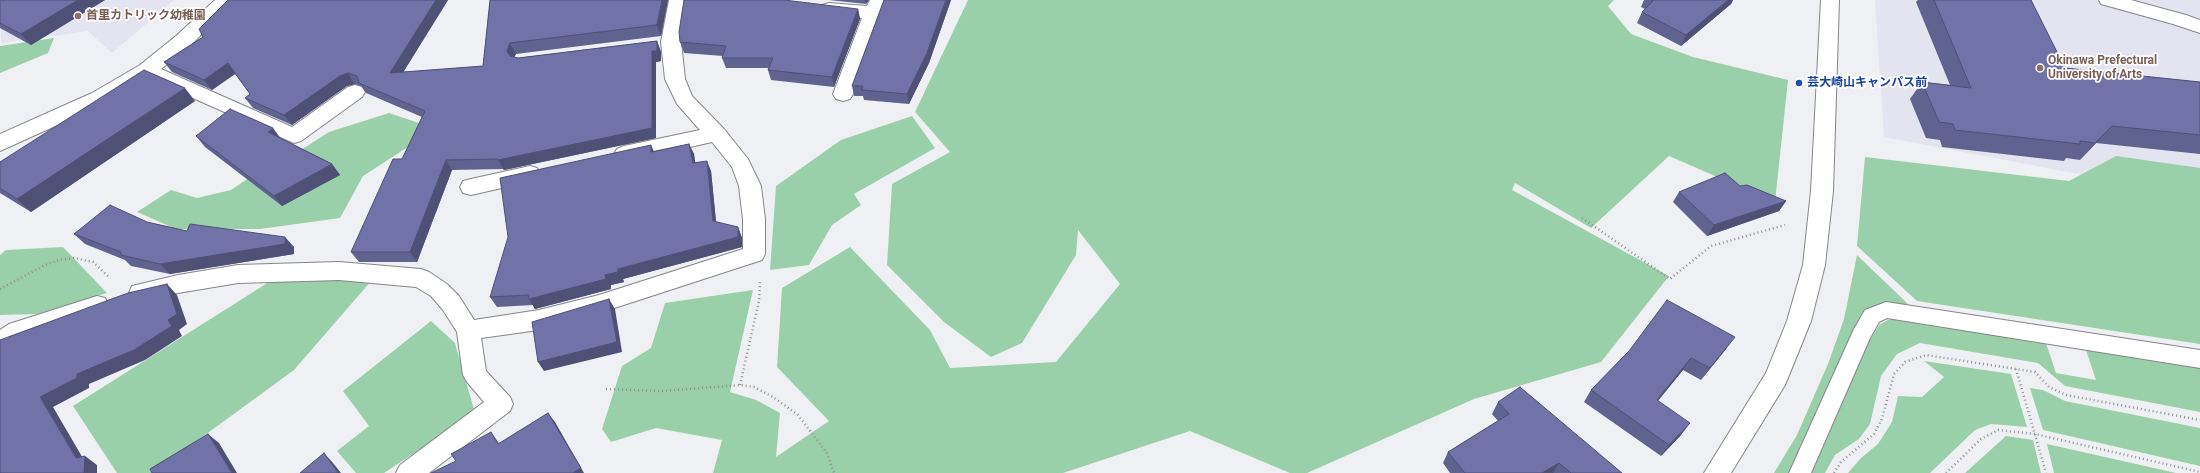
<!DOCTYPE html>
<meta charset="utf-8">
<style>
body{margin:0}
canvas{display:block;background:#eff0f3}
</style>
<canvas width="2200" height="473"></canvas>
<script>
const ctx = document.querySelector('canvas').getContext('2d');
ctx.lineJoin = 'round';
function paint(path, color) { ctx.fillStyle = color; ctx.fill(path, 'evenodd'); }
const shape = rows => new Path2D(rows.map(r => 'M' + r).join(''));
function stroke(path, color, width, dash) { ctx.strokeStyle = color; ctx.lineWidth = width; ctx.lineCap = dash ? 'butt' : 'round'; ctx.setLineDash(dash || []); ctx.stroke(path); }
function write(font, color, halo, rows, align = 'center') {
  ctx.font = font + ' Roboto,"Noto Sans JP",sans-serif'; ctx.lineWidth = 3.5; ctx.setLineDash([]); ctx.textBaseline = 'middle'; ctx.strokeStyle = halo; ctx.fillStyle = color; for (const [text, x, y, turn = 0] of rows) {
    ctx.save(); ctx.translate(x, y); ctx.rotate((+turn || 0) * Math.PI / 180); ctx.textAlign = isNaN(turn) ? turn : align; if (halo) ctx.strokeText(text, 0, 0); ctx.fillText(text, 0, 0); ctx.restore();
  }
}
paint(shape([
 [0,0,174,0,112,53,88,31,1,43],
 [1875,0,2200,0,2200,197,1884,137]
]), '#e3e4ef');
paint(shape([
 [968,0,1614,0,1608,6,1631,34,1693,57,1788,80,1775,202,1669,156,1591,228,1515,183,1512,190,1669,276,1601,362,1474,399,1307,473,1290,473,1190,431,1063,473,713,473,722,440,656,428,611,442,602,429,622,366,651,348,665,303,753,290,730,392,756,400,780,413,776,457,829,421,777,367,782,288,850,247,930,330,950,368,1056,362,1120,284,1078,230,1076,255,1022,343,991,357,944,322,887,265,892,184,950,152,915,112],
 [54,38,48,53,0,73,0,46],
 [389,113,419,123,411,145,363,176,340,218,260,229,176,229,137,212,171,190,197,198,231,190,276,160,293,155,329,132],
 [912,116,935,148,854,194,861,205,832,225,809,265,770,270,776,186,841,140],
 [2116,156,2200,168,2200,344,1917,301,1857,246,1865,157,2069,181],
 [63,247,107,293,37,314,0,315,0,255,6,250],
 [1857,255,1908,304,1885,305,1790,473,1774,473,1797,435,1828,364,1844,319],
 [372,280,294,370,153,473,117,473,73,406,269,282],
 [1905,318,2045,340,2056,373,2096,380,2086,350,2200,367,2200,412,2065,386,2038,363,1920,343,1897,354,1881,376,1870,424,1859,439,1835,455,1825,473,1810,473,1868,343,1879,325,1890,319],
 [431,321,455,343,475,413,384,473,356,473,337,451,369,426,343,391],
 [1924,361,2011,374,2027,427,1991,424,1975,430,1930,473,1848,473,1861,458,1878,444,1892,422,1898,396,1922,397,1944,377],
 [2030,388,2043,390,2065,401,2200,428,2200,466,2043,430],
 [2006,436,2033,440,2041,473,1965,473],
 [2047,444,2176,473,2054,473]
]), '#9ad0a9');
const service = shape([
 [1886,302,2200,350,2200,368,1887,318,1879,322,1870,338,1811,473,1789,473,1854,329,1865,310,1886,302]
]);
const minor = shape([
 [215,0,235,0,190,46,161,69,292,127,348,87,355,85,362,87,365,92,362,97,301,141,294,143,148,78,106,103,0,151,0,134,92,93,140,65,176,36,215,0],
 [669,0,687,0,681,42,685,79,692,96,724,129,748,159,761,186,765,219,765,254,762,260,599,313,539,330,481,338,486,371,510,397,513,404,510,411,429,473,396,473,400,465,484,402,467,382,463,375,457,332,443,310,431,296,416,287,339,280,238,283,178,293,140,302,132,300,129,293,132,286,178,275,238,265,339,262,421,269,429,272,447,284,459,296,474,320,539,310,599,295,743,249,743,219,739,186,732,167,712,142,624,162,617,159,614,154,617,149,624,146,700,130,677,104,665,79,661,42,669,0],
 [870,0,888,0,853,94,850,99,843,101,836,99,833,94,862,18,829,15,822,13,820,9,822,5,829,3,867,6,870,0],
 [2099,0,2131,0,2186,15,2200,20,2200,33,2173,24,2101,4,2099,0],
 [530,166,537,168,541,174,537,180,471,195,463,193,460,187,463,181,471,179,530,166],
 [97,296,105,298,109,305,105,312,25,338,0,352,0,330,9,324,97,296]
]);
const tertiary = shape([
 [1821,0,1839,0,1833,191,1825,265,1811,321,1785,385,1731,473,1704,473,1766,373,1787,321,1803,265,1811,191,1821,0]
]);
stroke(service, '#858689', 2);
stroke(minor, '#858689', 2);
stroke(tertiary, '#858689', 2);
stroke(shape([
 [1582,218,1670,279,1711,246,1785,225],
 [0,289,45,265,59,260,74,258,93,262,110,278],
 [2016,369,2046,473],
 [740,385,759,301,760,281],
 [606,389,662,391,740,385,754,387,773,397,798,415,827,453,834,473],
 [1834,473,1841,462,1874,434,1882,419,1894,374,1905,362,1926,355,2035,372,2049,387,2066,395,2200,420],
 [1946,473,1981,439,1998,430,2035,434,2200,472]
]), '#8f9092', 2.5, [1, 3]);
paint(service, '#fff');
paint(minor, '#fff');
paint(tertiary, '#fff');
paint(shape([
 [2,0,105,0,31,45,0,28,0,1],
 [228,0,448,0,403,72,483,66,490,0,668,0,661,36,516,54,514,57,518,58,657,41,661,52,661,61,656,62,656,138,504,170,503,169,452,170,417,262,359,262,351,252,402,159,422,117,366,93,361,86,355,84,347,86,292,125,253,108,245,98,250,94,235,74,212,90,172,72,164,62,203,37],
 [829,0,869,0,866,4],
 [884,0,951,0,929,63,909,104,864,100,863,96,854,96,852,86],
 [1644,0,1733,0,1731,4,1681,46,1637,23,1642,12,1645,9,1641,7],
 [1918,0,2031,0,2065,68,2200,82,2200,154,2096,143,2080,160,2066,158,2064,161,1942,147,1940,140,1926,138,1910,99,1922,82,1950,85,1916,2],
 [858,9,860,19,834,87,771,80,768,70,769,68,726,68,722,58,723,56,684,53,680,42],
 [195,101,31,212,0,193,0,162],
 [196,136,281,138,332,164,340,175,282,206,205,147],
 [689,144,694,154,695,163,711,171,716,222,738,227,742,238,742,247,623,279,624,282,611,285,611,289,535,309,533,305,497,307,490,297,654,152],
 [1740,186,1786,201,1779,211,1707,236,1673,202,1679,192],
 [147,222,187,231,294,247,294,254,170,274,131,266,125,260,85,244,74,234],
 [1726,349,1701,380,1683,370,1658,401,1681,435,1661,456,1584,402,1591,390,1629,351],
 [1498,402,1622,473,1450,473,1443,463,1448,452,1498,421,1492,414]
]), '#606290');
paint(shape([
 [78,0,105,0,31,45,21,34],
 [436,0,448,0,396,84,390,73],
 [662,0,668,0,661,36,657,25],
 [865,0,869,0,866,4],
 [946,0,951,0,929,63,909,104,907,94],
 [1728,0,1733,0,1731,4,1681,46,1686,35],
 [858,9,860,19,834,87,832,77],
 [657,41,661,52,661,61,656,62,656,138,504,170,498,160,652,51],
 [510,43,516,54,512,61,507,51],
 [228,63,235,74,212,90,204,80],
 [348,73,355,84,347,86,292,125,284,115,340,76],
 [185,88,195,101,31,212,17,199],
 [2112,126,2080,160,2095,143],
 [273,128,281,139,268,132],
 [689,144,694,154,697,174,693,163],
 [651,145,656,156,651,152],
 [446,160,452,170,417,262,410,252],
 [707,161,711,171,717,231,713,221],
 [332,164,340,175,282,206,274,196],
 [1786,201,1779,211,1707,236,1714,225],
 [738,227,742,238,742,247,623,279,624,282,611,285,611,289,535,309,529,299,605,275,618,269],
 [285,237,294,247,294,254,170,274,160,264],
 [167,284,177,295,187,324,179,330,182,336,145,360,89,384,89,388,53,407,84,460,85,456,97,465,97,473,84,473,76,458,40,397,77,374,168,320],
 [609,299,615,309,622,352,544,371,538,362],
 [1735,337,1726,349,1701,380,1710,368],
 [1691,358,1683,370,1649,411,1657,400],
 [548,413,555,422,584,473,573,473],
 [1690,423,1681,435,1661,456,1669,445],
 [491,432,498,442,505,454,498,444],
 [208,434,219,443,237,473,232,473],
 [324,453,333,463,341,473,338,473],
 [1559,463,1553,473,1542,473]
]), '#4e5076');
const building = shape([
 [2,0,78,0,21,34,0,23,0,1,2,0],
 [228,0,436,0,390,73,483,66,490,0,662,0,657,25,510,43,507,51,510,56,518,58,657,41,657,51,652,51,652,128,498,160,498,159,446,160,410,252,351,252,393,159,402,159,425,111,359,83,357,76,348,73,340,76,284,115,245,98,250,94,228,63,204,80,164,62,203,37,199,29,228,0],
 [684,0,784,0,858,9,832,77,768,70,773,58,722,58,726,46,680,42,679,32,684,0],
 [884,0,946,0,927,53,907,94,862,90,863,86,852,86,884,0],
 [1652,0,1728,0,1686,35,1642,12,1653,1,1652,0],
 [1934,0,2031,0,2065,68,2200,82,2200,135,2112,126,2095,143,2080,141,2080,144,1955,130,1953,124,1939,122,1922,82,1971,88,1934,0],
 [144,70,185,88,17,199,0,188,0,162,144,70],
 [230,109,273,128,268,132,332,164,274,196,196,136,230,109],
 [689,144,693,163,707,161,713,221,738,227,738,237,618,269,618,272,605,275,606,279,529,299,528,295,490,297,508,237,500,178,651,145,651,152,689,144],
 [1725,173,1740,186,1747,185,1786,201,1714,225,1679,192,1725,173],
 [110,205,147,222,187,231,190,224,285,237,285,244,160,264,121,255,121,252,74,234,110,205],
 [167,284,177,314,168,320,172,326,134,350,77,374,77,378,40,397,76,458,85,456,84,473,0,473,0,340,128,293,167,284],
 [609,299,617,342,538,362,532,322,609,299],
 [1667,300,1735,337,1710,368,1691,358,1657,400,1690,423,1669,445,1591,390,1629,351,1667,300],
 [1520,387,1622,473,1571,473,1559,463,1542,473,1465,473,1448,452,1509,414,1498,402,1520,387],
 [548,413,581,468,573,473,431,473,456,461,451,454,491,432,498,444,548,413],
 [208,434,232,473,152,473,150,469,208,434],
 [324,453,338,473,300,473,324,453]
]);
paint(building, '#7072a8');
stroke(building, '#4e5076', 1);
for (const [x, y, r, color] of [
 [78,16,4,"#8d6e63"],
 [2040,68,4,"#8d6e63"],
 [1799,83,4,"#1a4fb4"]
]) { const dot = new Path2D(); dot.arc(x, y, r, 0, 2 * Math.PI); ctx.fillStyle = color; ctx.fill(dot); stroke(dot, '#fff', 1.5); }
write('bold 12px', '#785e54', '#fff', [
 ["首里カトリック幼稚園",86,16],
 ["Okinawa Prefectural",2048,61],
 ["University of Arts",2048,75]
], 'left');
write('bold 12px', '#164399', '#fff', [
 ["芸大崎山キャンパス前",1807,83]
], 'left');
</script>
